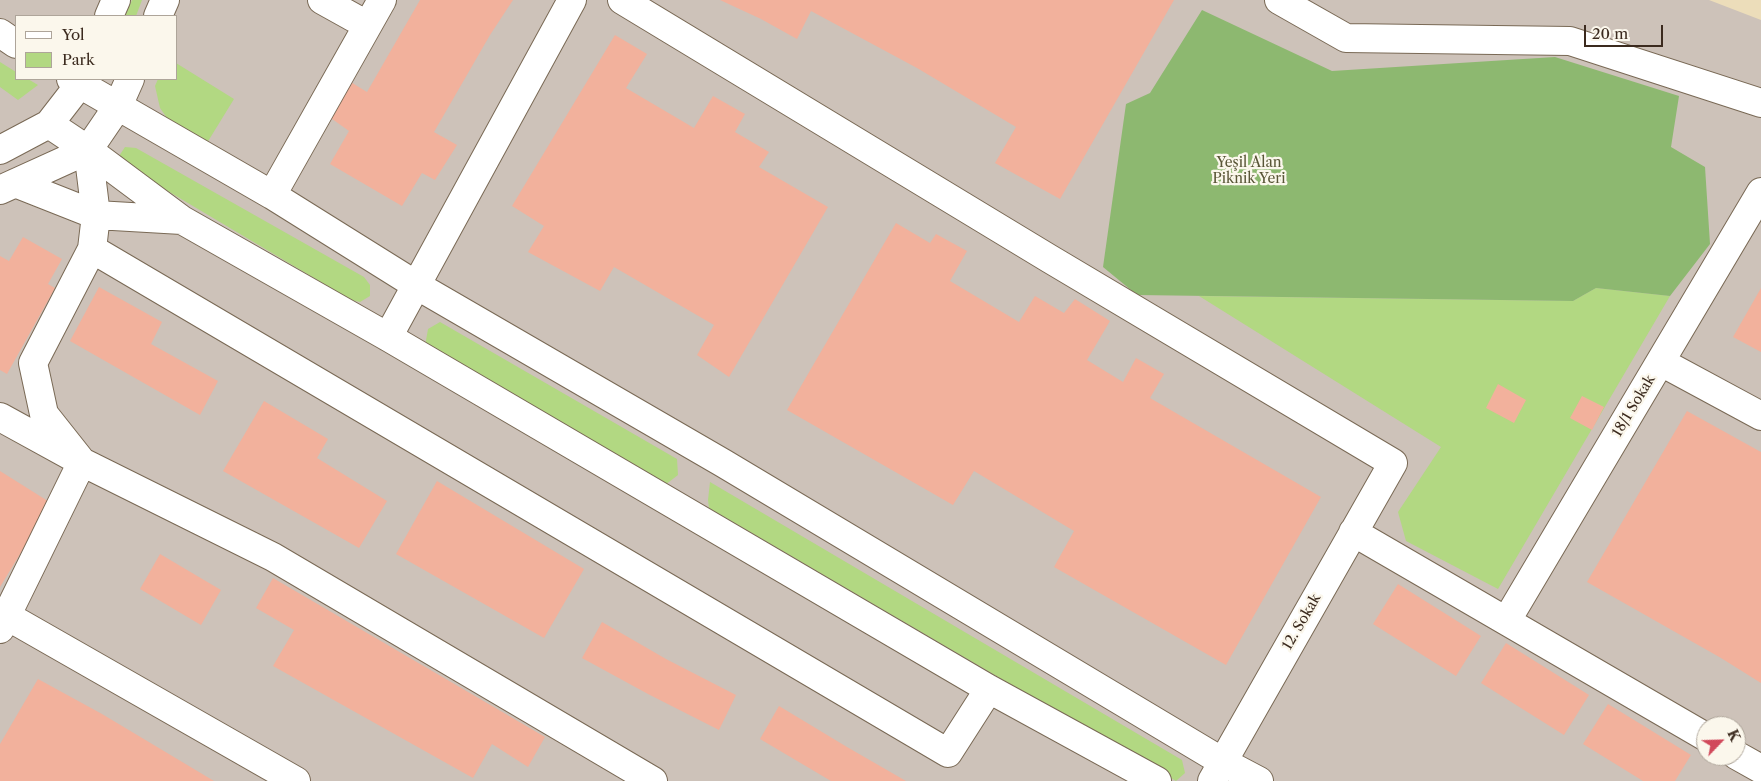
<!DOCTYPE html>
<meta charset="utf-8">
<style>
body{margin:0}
#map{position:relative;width:1761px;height:781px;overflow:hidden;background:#ecddba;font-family:"Libre Caslon Text",serif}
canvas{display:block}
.legend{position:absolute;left:15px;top:15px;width:162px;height:65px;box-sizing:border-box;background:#fbf7ec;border:1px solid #aea59a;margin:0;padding:6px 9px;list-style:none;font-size:15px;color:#3b2a1e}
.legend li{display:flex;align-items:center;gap:10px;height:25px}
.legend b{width:25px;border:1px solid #aea59a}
.north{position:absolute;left:1696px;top:716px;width:50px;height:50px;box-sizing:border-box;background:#fbf7ec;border:1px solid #aea59a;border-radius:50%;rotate:66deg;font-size:14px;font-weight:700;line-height:20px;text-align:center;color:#3b2a1e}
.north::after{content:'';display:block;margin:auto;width:18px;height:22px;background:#d1495b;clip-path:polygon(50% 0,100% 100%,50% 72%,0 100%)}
.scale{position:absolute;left:1584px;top:25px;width:79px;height:22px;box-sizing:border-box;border:2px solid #3b2a1e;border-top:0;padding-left:6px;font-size:15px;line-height:18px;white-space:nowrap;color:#3b2a1e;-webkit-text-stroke:4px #fbf7ec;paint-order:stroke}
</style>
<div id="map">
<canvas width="1761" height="781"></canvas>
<ul class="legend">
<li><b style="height:6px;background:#fff"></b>Yol</li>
<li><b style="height:14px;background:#b2d882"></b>Park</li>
</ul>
<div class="north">K</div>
<div class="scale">20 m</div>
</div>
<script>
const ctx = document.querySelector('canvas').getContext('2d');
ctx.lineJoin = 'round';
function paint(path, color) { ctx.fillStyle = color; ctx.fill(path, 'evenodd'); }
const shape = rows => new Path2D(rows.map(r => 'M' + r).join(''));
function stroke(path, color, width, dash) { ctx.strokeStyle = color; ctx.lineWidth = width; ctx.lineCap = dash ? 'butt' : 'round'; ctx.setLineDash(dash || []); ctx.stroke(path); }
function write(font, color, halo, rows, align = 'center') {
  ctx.font = font + ' "Libre Caslon Text",serif'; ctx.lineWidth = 4.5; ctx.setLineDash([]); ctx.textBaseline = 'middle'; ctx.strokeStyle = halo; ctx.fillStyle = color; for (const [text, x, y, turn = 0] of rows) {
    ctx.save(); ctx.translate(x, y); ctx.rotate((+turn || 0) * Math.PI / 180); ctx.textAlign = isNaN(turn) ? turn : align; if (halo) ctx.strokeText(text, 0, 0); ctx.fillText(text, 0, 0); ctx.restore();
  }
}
paint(shape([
 [0,0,1709,0,1761,20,1761,781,0,781],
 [16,16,176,16,176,79,16,79],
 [1706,726,1736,726,1736,756,1706,756]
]), '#cdc2b9');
paint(shape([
 [132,0,142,0,136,16,125,16],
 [0,62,16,72,16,79,28,79,38,85,18,100,0,87],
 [176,63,234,99,207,143,178,129,167,118,160,108,155,86,158,79,176,79],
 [125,147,136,148,364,277,370,285,370,296,360,302,351,300,124,165,119,156],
 [1596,288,1670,296,1498,589,1406,541,1398,512,1441,447,1199,296,1573,301],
 [440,322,677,459,678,475,665,485,425,346,428,329],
 [710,482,1182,760,1185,773,1176,781,709,508,708,500]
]), '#b2d882');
paint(shape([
 [1202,10,1332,71,1555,57,1679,96,1671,147,1705,167,1710,244,1670,296,1596,288,1573,301,1137,295,1103,267,1126,104,1150,93]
]), '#8db870');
paint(shape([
 [420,0,513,0,490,35,434,132,457,145,435,180,422,173,402,206,330,164,349,131,328,116,349,81,367,92],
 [720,0,1174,0,1060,199,995,163,1016,127,917,68,811,11,797,39,761,19],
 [615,35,647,54,626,88,694,128,713,96,745,114,735,132,769,152,759,167,828,207,729,377,697,355,714,325,614,267,600,291,528,252,544,226,512,206],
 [896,223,930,243,936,234,967,251,950,281,1019,322,1035,296,1064,313,1075,299,1110,321,1087,360,1123,382,1136,358,1164,374,1150,398,1321,497,1226,665,1054,567,1074,531,974,471,953,505,787,410],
 [23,237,62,259,48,284,55,288,7,374,0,370,0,256,9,261],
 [99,287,162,322,151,344,218,381,200,415,70,341],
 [1761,288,1761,352,1733,337],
 [1498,384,1526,400,1514,423,1486,408],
 [1582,396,1604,407,1592,430,1570,418],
 [264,401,328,439,317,458,387,501,359,548,223,471],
 [1687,411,1761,452,1761,683,1721,658,1587,582],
 [0,471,51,503,0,587],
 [437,481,584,569,544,638,396,554],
 [160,554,221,590,201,625,140,589],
 [273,578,545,737,528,767,492,744,473,778,273,666,294,630,256,608],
 [1398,584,1481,636,1456,676,1373,624],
 [602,622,666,659,736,695,719,730,648,694,582,658],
 [1506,643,1589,695,1564,735,1481,683],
 [38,679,102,714,214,781,0,781,0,744],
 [1608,704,1691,755,1675,781,1643,781,1583,744],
 [779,706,847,747,906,781,831,781,760,739]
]), '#f2b19c');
const minor = shape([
 [322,0,367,25],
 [622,0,1050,259,1393,463,1212,781],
 [1279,0,1346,38,1570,41,1761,103],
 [109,16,116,0],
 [158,16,165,0],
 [0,33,16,44],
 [71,79,272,195,416,285,723,463,1223,762,1259,781],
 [49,124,88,150,182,220,388,337,989,689,1157,781],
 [0,150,49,124,80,84,82,79],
 [15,183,96,215,182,220],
 [0,190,88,150,118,106,130,79],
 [272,195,382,0],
 [92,249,948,753,989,689],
 [388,337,572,0],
 [1661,362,1761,416],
 [0,417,82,462,273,557,653,781],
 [1353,532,1706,737],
 [7,616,296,781],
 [1507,620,1761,192],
 [0,629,82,462,44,414,33,363,92,249,96,215,88,150],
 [1736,755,1761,769]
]);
stroke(minor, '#796955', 30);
stroke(minor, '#fff', 28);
write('14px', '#595637', '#fbf7ec', [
 ["Yeşil Alan",1249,163],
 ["Piknik Yeri",1249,179]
]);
write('14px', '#3b2a1e', '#fbf7ec', [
 ["18/1 Sokak",1634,406,-59],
 ["12. Sokak",1302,622,-60]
]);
</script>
